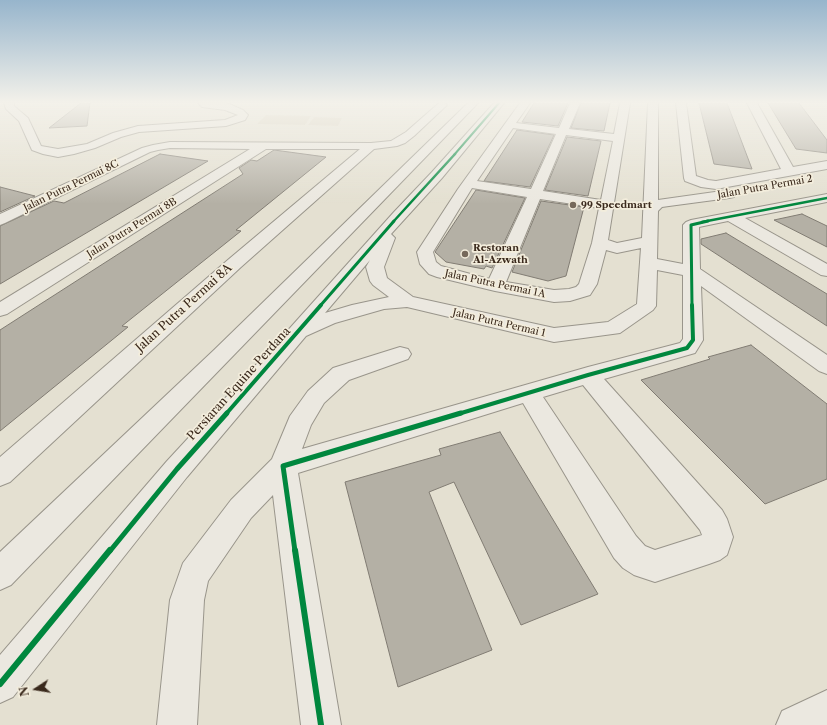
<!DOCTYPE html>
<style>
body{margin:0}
#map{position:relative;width:827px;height:725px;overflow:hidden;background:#e4e0d1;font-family:"Libre Caslon Text",serif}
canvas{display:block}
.north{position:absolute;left:16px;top:669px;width:40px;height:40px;-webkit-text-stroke:3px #f3eddc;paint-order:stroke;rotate:258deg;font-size:11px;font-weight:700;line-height:16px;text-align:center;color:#3a291c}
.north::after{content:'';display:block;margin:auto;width:14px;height:18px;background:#3a291c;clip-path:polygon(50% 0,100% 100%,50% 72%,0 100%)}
</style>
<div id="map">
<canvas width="827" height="725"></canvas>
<div class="north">N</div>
</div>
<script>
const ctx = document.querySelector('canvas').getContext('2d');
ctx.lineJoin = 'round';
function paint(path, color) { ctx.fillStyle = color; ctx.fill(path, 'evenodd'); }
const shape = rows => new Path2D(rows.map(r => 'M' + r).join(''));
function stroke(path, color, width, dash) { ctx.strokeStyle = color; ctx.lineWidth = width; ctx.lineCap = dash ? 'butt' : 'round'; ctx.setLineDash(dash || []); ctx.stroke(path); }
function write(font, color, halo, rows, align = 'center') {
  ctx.font = font + ' "Libre Caslon Text",serif'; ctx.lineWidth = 3.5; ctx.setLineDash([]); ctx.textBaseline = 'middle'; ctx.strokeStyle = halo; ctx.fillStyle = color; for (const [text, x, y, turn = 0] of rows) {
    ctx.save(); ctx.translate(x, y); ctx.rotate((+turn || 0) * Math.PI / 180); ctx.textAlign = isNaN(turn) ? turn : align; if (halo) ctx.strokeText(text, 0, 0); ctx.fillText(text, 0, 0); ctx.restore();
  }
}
paint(shape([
 [266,115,311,116,305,125,257,124],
 [314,117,342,118,338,126,308,125]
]), '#d8d1bd');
const building = shape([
 [81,103,90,103,87,126,49,128,81,103],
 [534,103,568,103,558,126,522,122,534,103],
 [581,103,610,103,604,131,571,128,581,103],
 [699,103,727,103,752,169,714,164,699,103],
 [768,103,799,103,827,140,827,153,796,149,768,103],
 [517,130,554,135,530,187,484,181,517,130],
 [567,137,601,141,588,196,545,190,567,137],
 [274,150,326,157,236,230,241,231,122,326,128,327,0,431,0,330,243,174,239,168,251,160,257,161,274,150],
 [160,154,208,161,0,284,0,226,54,201,64,203,160,154],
 [0,187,35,196,0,212,0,187],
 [476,190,525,198,492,268,486,266,484,269,446,262,435,252,476,190],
 [541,201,584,207,566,276,548,281,512,272,541,201],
 [802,214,827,226,827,247,774,220,802,214],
 [726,233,827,294,827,326,701,244,701,239,726,233],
 [751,345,827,404,827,479,765,504,641,380,710,359,708,357,751,345],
 [500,432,598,594,521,625,454,482,429,492,492,650,398,687,345,482,441,455,439,449,500,432]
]);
paint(building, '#b4b0a5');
stroke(building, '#817c73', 1);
const minor = shape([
 [4,103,14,103,14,106,28,118,41,146,58,149,87,144,113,133,138,126,225,120,238,115,225,110,202,107,198,103,227,103,243,110,248,115,245,120,226,126,139,132,121,137,95,148,74,154,58,157,43,154,32,150,19,121,6,109,4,103],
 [439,103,445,103,447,105,414,136,405,143,397,146,374,149,241,267,10,482,0,486,0,457,229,259,360,149,266,149,7,314,0,316,0,302,250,149,170,148,158,150,150,152,5,223,0,225,0,214,142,148,153,145,170,142,371,143,391,141,406,132,439,103],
 [468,103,478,103,11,585,0,590,0,552,214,350,468,103],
 [494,103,504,103,442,178,391,234,395,238,384,267,387,278,413,297,554,328,608,322,637,304,641,248,617,253,606,250,597,284,590,295,570,301,554,302,495,291,437,277,429,274,420,264,417,252,458,189,520,103,530,103,516,123,559,128,570,103,580,103,569,129,614,134,620,103,630,103,608,240,617,243,642,238,648,103,658,103,658,200,729,190,734,191,736,194,734,197,729,198,669,206,662,207,658,211,657,259,683,264,683,225,686,222,691,220,827,194,827,202,745,218,827,264,827,276,821,275,728,221,699,227,700,269,827,355,827,374,819,371,701,286,703,340,695,353,604,379,722,510,727,519,733,537,727,555,720,560,709,564,655,582,634,575,623,568,614,558,523,403,298,473,341,725,301,725,273,495,251,518,208,581,204,600,197,725,157,725,170,600,183,563,231,500,272,459,290,416,308,391,333,368,400,347,408,349,411,354,408,359,349,380,324,403,311,425,302,449,588,367,680,343,683,339,683,275,657,270,656,306,653,310,620,333,554,342,407,307,384,309,335,323,306,336,187,477,13,697,0,703,0,655,167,461,290,328,394,212,432,172,494,103],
 [513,128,556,134,531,189,477,181,513,128],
 [566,135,613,141,601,200,543,191,566,135],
 [472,188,527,197,489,279,441,266,436,262,433,252,472,188],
 [540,199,599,208,592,243,579,284,576,287,569,289,554,290,506,282,540,199],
 [370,260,366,267,370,281,373,285,389,297,352,305,325,313,370,260],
 [583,385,700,530,702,535,655,550,645,546,636,536,543,397,583,385],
 [676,103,686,103,696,176,708,180,716,181,781,169,747,103,757,103,793,167,827,161,827,169,716,189,701,187,685,181,684,178,676,103],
 [827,690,827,725,776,725,782,711,827,690]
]);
stroke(minor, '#99958b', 2);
paint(minor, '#ebe8e0');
stroke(shape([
 [454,155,499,103]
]), '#00873e', 2);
stroke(shape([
 [393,222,455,154],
 [702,222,827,198]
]), '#00873e', 2.5);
stroke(shape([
 [320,306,394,221],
 [692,306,691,225,708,221]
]), '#00873e', 3);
stroke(shape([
 [226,414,321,305],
 [458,414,588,375,687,348,693,340,692,305]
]), '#00873e', 4);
stroke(shape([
 [110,551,177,469,227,413],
 [295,551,283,466,461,413]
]), '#00873e', 5);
stroke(shape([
 [295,550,321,725],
 [0,684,110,550]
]), '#00873e', 6);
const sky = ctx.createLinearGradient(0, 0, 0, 204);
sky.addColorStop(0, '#97b5cc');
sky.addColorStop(0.5, '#f3f1ea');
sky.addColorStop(1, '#f3f1ea00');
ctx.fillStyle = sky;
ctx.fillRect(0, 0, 827, 204);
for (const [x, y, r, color] of [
 [573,205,4,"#76695b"],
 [465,254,4,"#76695b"]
]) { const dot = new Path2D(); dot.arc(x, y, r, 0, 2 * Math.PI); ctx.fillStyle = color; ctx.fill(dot); stroke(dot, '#f3eddc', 1.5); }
write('10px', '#3a291c', '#f3eddc', [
 ["Jalan Putra Permai 8C",71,186,-26],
 ["Jalan Putra Permai 2",765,187,-10],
 ["Jalan Putra Permai 8B",132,228,-32],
 ["Jalan Putra Permai 1A",495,284,12],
 ["Jalan Putra Permai 1",499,323,13]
]);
write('bold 10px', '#3a291c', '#f3eddc', [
 ["99 Speedmart",581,205],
 ["Restoran",473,248],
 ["Al-Azwath",473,260]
], 'left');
write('12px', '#3a291c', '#f3eddc', [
 ["Jalan Putra Permai 8A",184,308,-42],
 ["Persiaran Equine Perdana",239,384,-48]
]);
</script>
